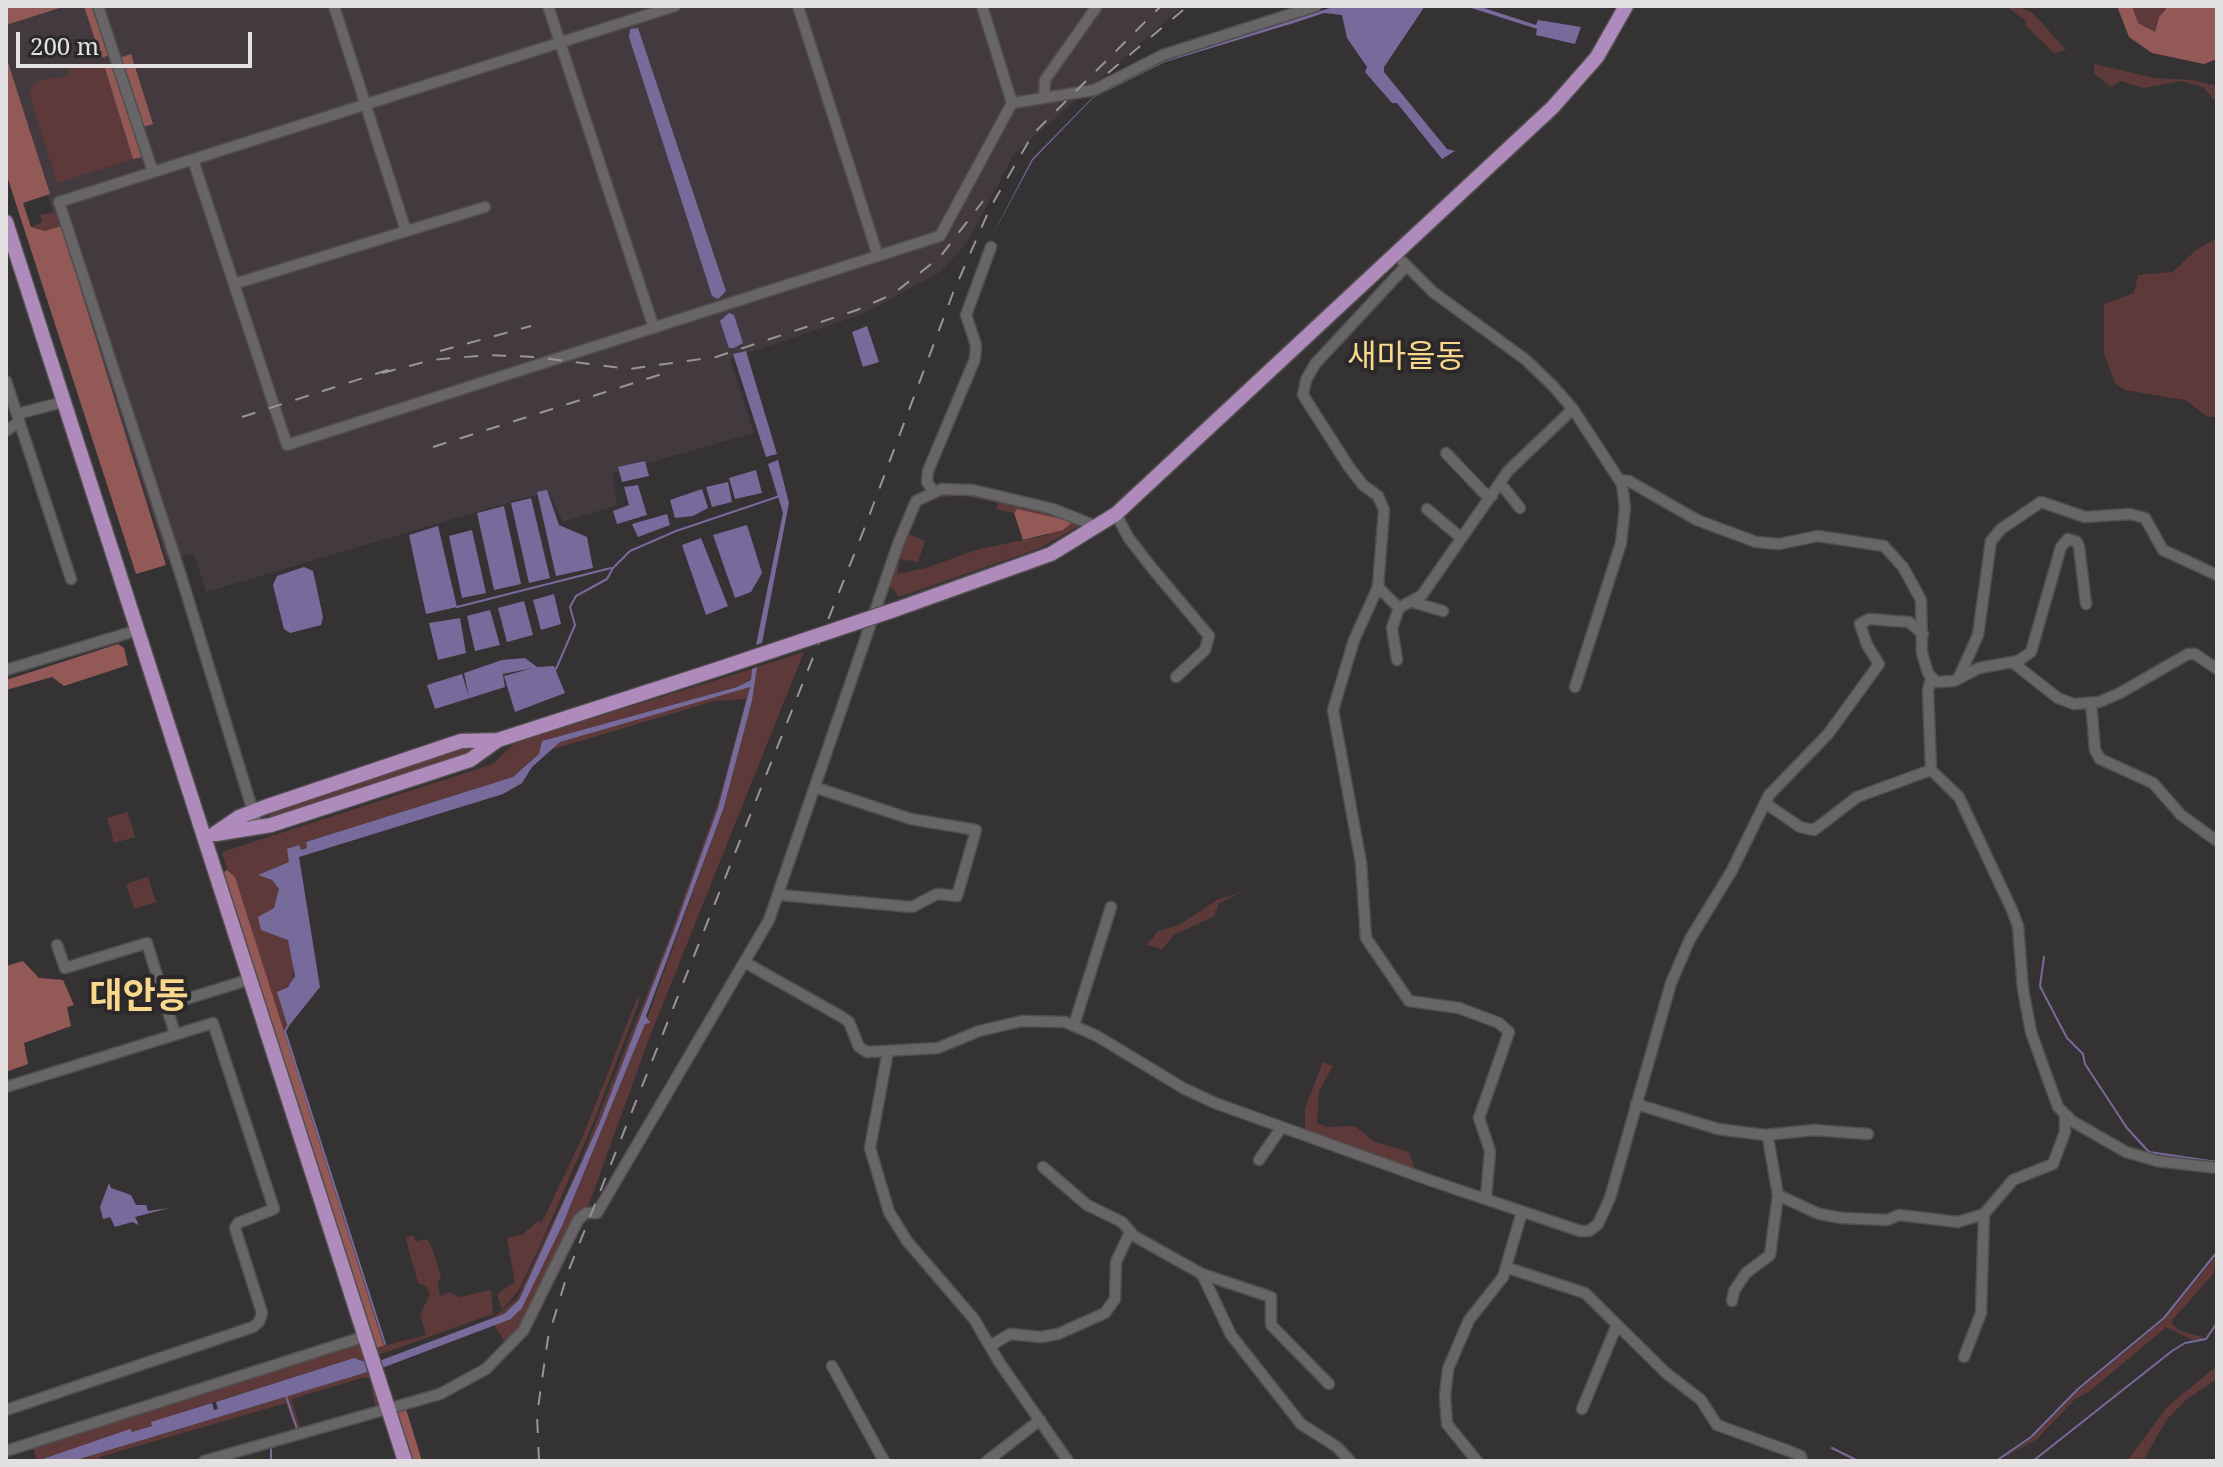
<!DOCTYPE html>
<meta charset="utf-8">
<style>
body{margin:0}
#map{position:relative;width:2223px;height:1467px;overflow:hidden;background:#353234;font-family:"Noto Serif",serif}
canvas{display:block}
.frame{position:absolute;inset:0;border:8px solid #e3e1e2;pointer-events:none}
.scale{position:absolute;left:16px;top:32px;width:236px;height:36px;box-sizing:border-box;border:4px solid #e3e1e2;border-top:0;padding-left:10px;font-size:24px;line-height:28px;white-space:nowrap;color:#e3e1e2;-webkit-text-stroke:6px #2b282a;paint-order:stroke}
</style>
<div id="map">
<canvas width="2223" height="1467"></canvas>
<div class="frame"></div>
<div class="scale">200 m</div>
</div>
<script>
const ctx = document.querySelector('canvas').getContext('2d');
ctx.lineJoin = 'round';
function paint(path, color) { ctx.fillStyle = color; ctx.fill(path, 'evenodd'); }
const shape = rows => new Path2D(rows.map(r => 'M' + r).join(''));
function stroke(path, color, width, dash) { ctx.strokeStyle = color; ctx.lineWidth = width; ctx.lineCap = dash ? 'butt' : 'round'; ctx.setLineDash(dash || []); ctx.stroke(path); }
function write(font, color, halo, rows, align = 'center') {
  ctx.font = font + ' "Noto Serif","Noto Sans KR",serif'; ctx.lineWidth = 8; ctx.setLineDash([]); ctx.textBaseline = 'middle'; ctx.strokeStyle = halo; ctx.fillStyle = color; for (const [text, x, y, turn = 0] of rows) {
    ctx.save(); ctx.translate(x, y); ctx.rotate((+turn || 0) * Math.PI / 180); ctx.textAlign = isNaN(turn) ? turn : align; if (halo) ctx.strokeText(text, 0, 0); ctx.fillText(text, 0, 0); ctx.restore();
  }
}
paint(shape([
 [6,6,1183,6,1014,154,967,243,940,272,863,314,730,359,754,433,613,473,617,505,563,522,548,491,206,592,194,554,167,560,39,170,6,178]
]), '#433a40');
paint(shape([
 [2006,6,2018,6,2034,14,2066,50,2054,53,2026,26,2026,21],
 [2132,6,2164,6,2166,9,2159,17,2155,32,2138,23],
 [91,63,105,68,133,159,57,183,29,92,37,81,68,76,67,70],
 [2094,64,2155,78,2192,80,2217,86,2217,103,2203,87,2181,81,2144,88,2120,81,2111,87,2094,73],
 [57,212,61,226,45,231,31,227,42,222,40,215],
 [2217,238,2217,417,2208,417,2185,400,2125,390,2115,383,2104,354,2104,304,2134,293,2138,275,2173,272,2196,250],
 [971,493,1084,523,1040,548,899,597,889,585,917,506,935,494],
 [962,495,998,503,996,509,1014,513,1017,509,1049,535,979,549,926,568,897,574,900,559,918,562,925,541,909,534,920,507,933,498],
 [804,652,650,1036,588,1207,577,1215,524,1318,506,1344,494,1325,514,1317,522,1308,562,1226,647,1019,723,810,752,701,757,667],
 [752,669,751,680,736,687,542,741,539,754,513,777,306,842,307,848,289,862,260,876,272,880,280,890,278,903,268,914,272,932,288,939,293,961,293,982,278,993,288,1026,284,1031,235,878,227,870,222,852,493,764,516,742],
 [750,686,718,808,673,933,599,1124,519,1300,504,1314,379,1361,494,1317,517,1299,578,1168,668,941,718,803,746,699,714,701,547,751,560,742],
 [467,745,468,755,276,819,269,817,269,810],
 [128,812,135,837,114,843,107,818],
 [148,877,156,902,134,909,126,884],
 [1244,891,1219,903,1214,916,1174,935,1162,949,1147,945,1158,931,1179,925,1217,900],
 [638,996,639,1002,593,1123,540,1246,518,1291,502,1310,497,1294,515,1282,507,1238,522,1235,538,1221,542,1222,583,1136],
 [1323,1062,1333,1066,1319,1091,1317,1123,1327,1127,1355,1126,1373,1141,1409,1152,1415,1170,1305,1130,1305,1108],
 [413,1235,416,1241,427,1239,432,1248,441,1277,438,1283,440,1296,450,1292,459,1297,491,1290,493,1314,378,1355,376,1348,426,1335,420,1314,430,1295,427,1287,418,1283,407,1244,406,1237],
 [2217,1255,2213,1274,2171,1322,2178,1330,2206,1338,2192,1340,2166,1327,2090,1391,2075,1399,2037,1439,1998,1461,2032,1438,2079,1390,2165,1319],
 [356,1345,362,1346,368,1363,354,1358,152,1422,152,1426,131,1433,130,1430,37,1461,33,1447],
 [2217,1366,2217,1379,2187,1399,2167,1419,2143,1461,2127,1461,2167,1407],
 [371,1371,385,1405,376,1408,369,1378,362,1378,291,1399,301,1429,296,1430,286,1403,100,1457,100,1461,73,1461]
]), '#5d3a39');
paint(shape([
 [6,6,66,6,6,25],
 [84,6,95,6,110,55,101,58],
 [2117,6,2132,6,2138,23,2155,32,2159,17,2166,9,2164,6,2217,6,2217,59,2204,64,2152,53,2129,37],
 [131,54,153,124,143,127,119,58],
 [6,56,50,194,23,203,31,227,45,231,61,226,166,565,136,574,6,173],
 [114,65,143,157,133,159,105,68],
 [1017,509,1062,519,1073,522,1063,530,1023,540,1014,513],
 [118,644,124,648,128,665,64,686,52,677,6,690,6,680],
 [227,870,235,877,384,1346,376,1348,236,913,224,872],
 [23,961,39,978,63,980,74,1005,67,1007,71,1026,24,1043,28,1064,6,1072,6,966],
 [406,1409,422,1461,412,1461,397,1412]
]), '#925957');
paint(shape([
 [1336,6,1425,6,1384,67,1384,72,1447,149,1455,151,1442,159,1397,103,1392,103,1365,72,1367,67,1347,38,1342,15,1324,13,1297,22,1165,62,1093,98,1033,160,990,240,1032,159,1092,98,1165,61],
 [1465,6,1478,6,1536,25,1538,20,1581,27,1575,44,1536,35,1537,29],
 [638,28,726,291,718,299,712,296,629,37,630,29],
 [729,313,734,315,743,343,734,348,729,348,720,321],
 [867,326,879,362,863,367,852,332],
 [746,351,777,454,766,457,733,354],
 [778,460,789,503,762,643,756,645,783,513,768,464],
 [645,461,649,476,622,482,618,467],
 [756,470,762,493,735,499,729,478],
 [728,482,732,502,712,507,706,487],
 [638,485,647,515,617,524,613,511,629,505,624,487],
 [702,489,708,508,693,516,675,518,670,500],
 [547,490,559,525,587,537,593,568,556,576,537,492],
 [531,498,550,578,529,583,511,503],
 [504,506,521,584,494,590,477,513],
 [667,514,670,525,638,537,632,524],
 [747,525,762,573,751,592,735,598,713,535],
 [438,526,457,607,426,614,409,535],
 [472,530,486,593,462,598,449,536],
 [701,538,728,606,706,615,682,545],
 [304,567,313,571,323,617,321,625,290,633,284,629,273,585,277,576],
 [554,594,561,624,541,630,533,600],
 [524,601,533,635,507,642,498,608],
 [490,610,500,645,475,651,467,616],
 [460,618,466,653,438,660,429,623],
 [525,658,537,667,554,666,565,693,515,712,504,676,533,668,503,674,501,664,505,687,435,709,427,685,462,674,469,697,464,673,502,660],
 [757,667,752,701,723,810,646,1016,650,1023,645,1024,562,1226,522,1308,511,1319,382,1368,379,1361,504,1314,519,1300,599,1124,673,933,718,808,750,687,560,742,532,767,522,783,503,794,299,857,320,987,288,1027,277,992,288,987,295,976,288,940,261,930,258,917,274,908,279,889,272,880,258,875,289,862,287,849,299,845,301,850,307,848,306,842,513,777,539,754,542,741,737,687,751,680,752,669],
 [109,1183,111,1188,131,1195,136,1205,146,1205,148,1211,169,1208,135,1217,139,1225,132,1222,115,1227,110,1217,103,1219,100,1207],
 [354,1358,368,1363,371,1371,73,1461,37,1461,130,1429,132,1432,152,1426,151,1422,212,1403,214,1410,218,1409,216,1402]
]), '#776b9c');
stroke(shape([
 [457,607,611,568],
 [556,669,575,625,570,607,576,596,607,579,613,568,630,551,676,531,780,496],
 [2044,957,2040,986,2044,994,2067,1038,2083,1054,2085,1064,2127,1128,2149,1152,2217,1162],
 [288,1026,285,1031,385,1344],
 [286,1396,297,1429],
 [271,1447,271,1461],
 [1832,1448,1858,1461],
 [1996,1461,2031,1437,2078,1389,2164,1318,2217,1252],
 [2033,1461,2172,1351,2185,1343,2206,1339,2217,1323]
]), '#776b9c', 2);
const minor = shape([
 [98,6,153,172],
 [334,6,406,231],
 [548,6,654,328],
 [798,6,878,256],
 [1044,97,1045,80,1097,6],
 [1012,103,1094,90,1163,55,1316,6],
 [193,160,287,445,940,236,1012,103,982,6],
 [1403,262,1433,292,1526,360,1553,386,1573,409,1622,484,1625,508,1621,543,1575,687],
 [1406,266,1315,364,1306,380,1303,395,1349,467,1363,485,1378,496,1384,510,1378,587,1354,640,1333,710,1361,863,1366,938,1409,1001,1459,1008,1499,1023,1509,1032,1479,1118,1490,1151,1486,1198],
 [234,284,485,207],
 [6,381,71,579],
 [17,414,63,402],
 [6,431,19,422],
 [1446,453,1484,493,1492,496],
 [1620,480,1629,481,1697,520,1756,542,1779,544,1818,536,1884,546,1903,567,1921,600,1922,653,1928,673,1936,682,1954,681,1979,668,2018,661,2031,652,2061,547,2068,539,2077,542,2079,547,2086,604],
 [1500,483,1520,508],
 [933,491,927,482,928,471,975,359,976,345,966,315,991,247],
 [1427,509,1460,537],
 [1116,514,1128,537,1152,568,1209,636,1205,650,1176,677],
 [1378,587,1399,608,1422,595,1508,471,1573,409],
 [1412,602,1443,611],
 [1397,660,1392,628,1399,608],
 [2012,662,2058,698,2074,704,2099,702,2120,693,2188,654,2195,654,2217,669],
 [6,670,138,630],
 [1959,677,1978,635,1991,541,2001,529,2041,502,2085,517,2130,514,2145,518,2163,550,2217,575],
 [1931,679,1928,690,1931,770,1959,797,2012,910,2018,926,2023,989,2031,1032,2058,1107,2072,1121,2126,1152,2157,1161,2217,1168],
 [2091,703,2095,750,2100,759,2153,783,2181,815,2217,841],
 [1765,803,1800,827,1814,830,1857,797,1931,770],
 [258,828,182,579,59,202,675,6],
 [780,895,912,907,937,894,957,896,976,830,911,819,817,788],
 [57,945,65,968,147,943,175,1034],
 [746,963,842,1017,849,1022,859,1047,867,1052,938,1048,979,1031,1022,1021,1065,1022,1097,1036,1183,1088,1215,1103,1432,1181,1580,1231,1589,1231,1598,1224,1610,1198,1671,983,1690,939,1731,872,1769,795,1828,734,1879,664,1867,645,1860,624,1869,619,1909,622,1923,634],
 [167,1005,251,979],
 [1074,1025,1111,907],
 [888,1051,870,1148,889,1212,907,1241,974,1319,999,1362,1068,1461],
 [6,1087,213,1023,274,1209,238,1223,235,1228,262,1313,259,1322,253,1327,6,1410],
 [1636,1104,1718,1129,1765,1135,1768,1138,1778,1195,1770,1255,1746,1273,1734,1291,1732,1301],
 [1765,1135,1814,1130,1868,1134],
 [1259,1160,1281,1128],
 [1043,1167,1087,1205,1122,1222,1134,1236,1202,1274,1231,1335,1301,1424,1337,1447,1350,1461],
 [1778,1195,1819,1214,1842,1218,1887,1220,1899,1215,1958,1222,1984,1214],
 [1508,1268,1585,1293,1666,1373,1701,1400,1717,1425,1789,1451,1801,1456,1802,1461],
 [1202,1274,1271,1297,1271,1325,1329,1384],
 [990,1346,1010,1334,1041,1337,1058,1334,1105,1313,1115,1299,1116,1262,1130,1232],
 [1964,1357,1981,1313,1984,1214,2013,1180,2053,1164,2065,1132,2065,1115],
 [832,1366,884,1461],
 [1582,1409,1616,1327],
 [6,1451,366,1336],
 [204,1461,440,1394,486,1369,523,1331,578,1220,586,1213,597,1213,769,920,898,544,916,501,942,489,973,490,1053,509,1098,527],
 [987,1461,1040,1420],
 [1477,1461,1447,1424,1445,1396,1448,1369,1469,1320,1503,1277,1522,1212]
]);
const major = shape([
 [6,222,405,1461],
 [897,609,1051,554,1116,514,1553,107,1597,57,1626,6],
 [214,834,239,817,265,807,461,741,498,740,718,669],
 [216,834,271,825,470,760,498,740]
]);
stroke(minor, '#504e4f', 13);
stroke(major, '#504e4f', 17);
stroke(minor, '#686567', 10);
stroke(major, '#ae8bba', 14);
stroke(shape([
 [1108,73,1188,6],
 [440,351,531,326],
 [382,373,432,360,488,355,535,357,629,369,716,357,857,310,893,294,940,257,983,201],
 [242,417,391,369],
 [433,447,662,374],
 [539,1461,537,1415,548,1338,568,1272,863,532,953,293,990,208,1033,134,1161,6]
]), '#989597', 2, [14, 14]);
const majorBridge = shape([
 [718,669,897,609]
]);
stroke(majorBridge, '#504e4f', 17, []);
stroke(majorBridge, '#ae8bba', 14);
write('32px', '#f9d88d', '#2b282a', [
 ["새마을동",1406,358]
]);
write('bold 36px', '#f9d88d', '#2b282a', [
 ["대안동",139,998]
]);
</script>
